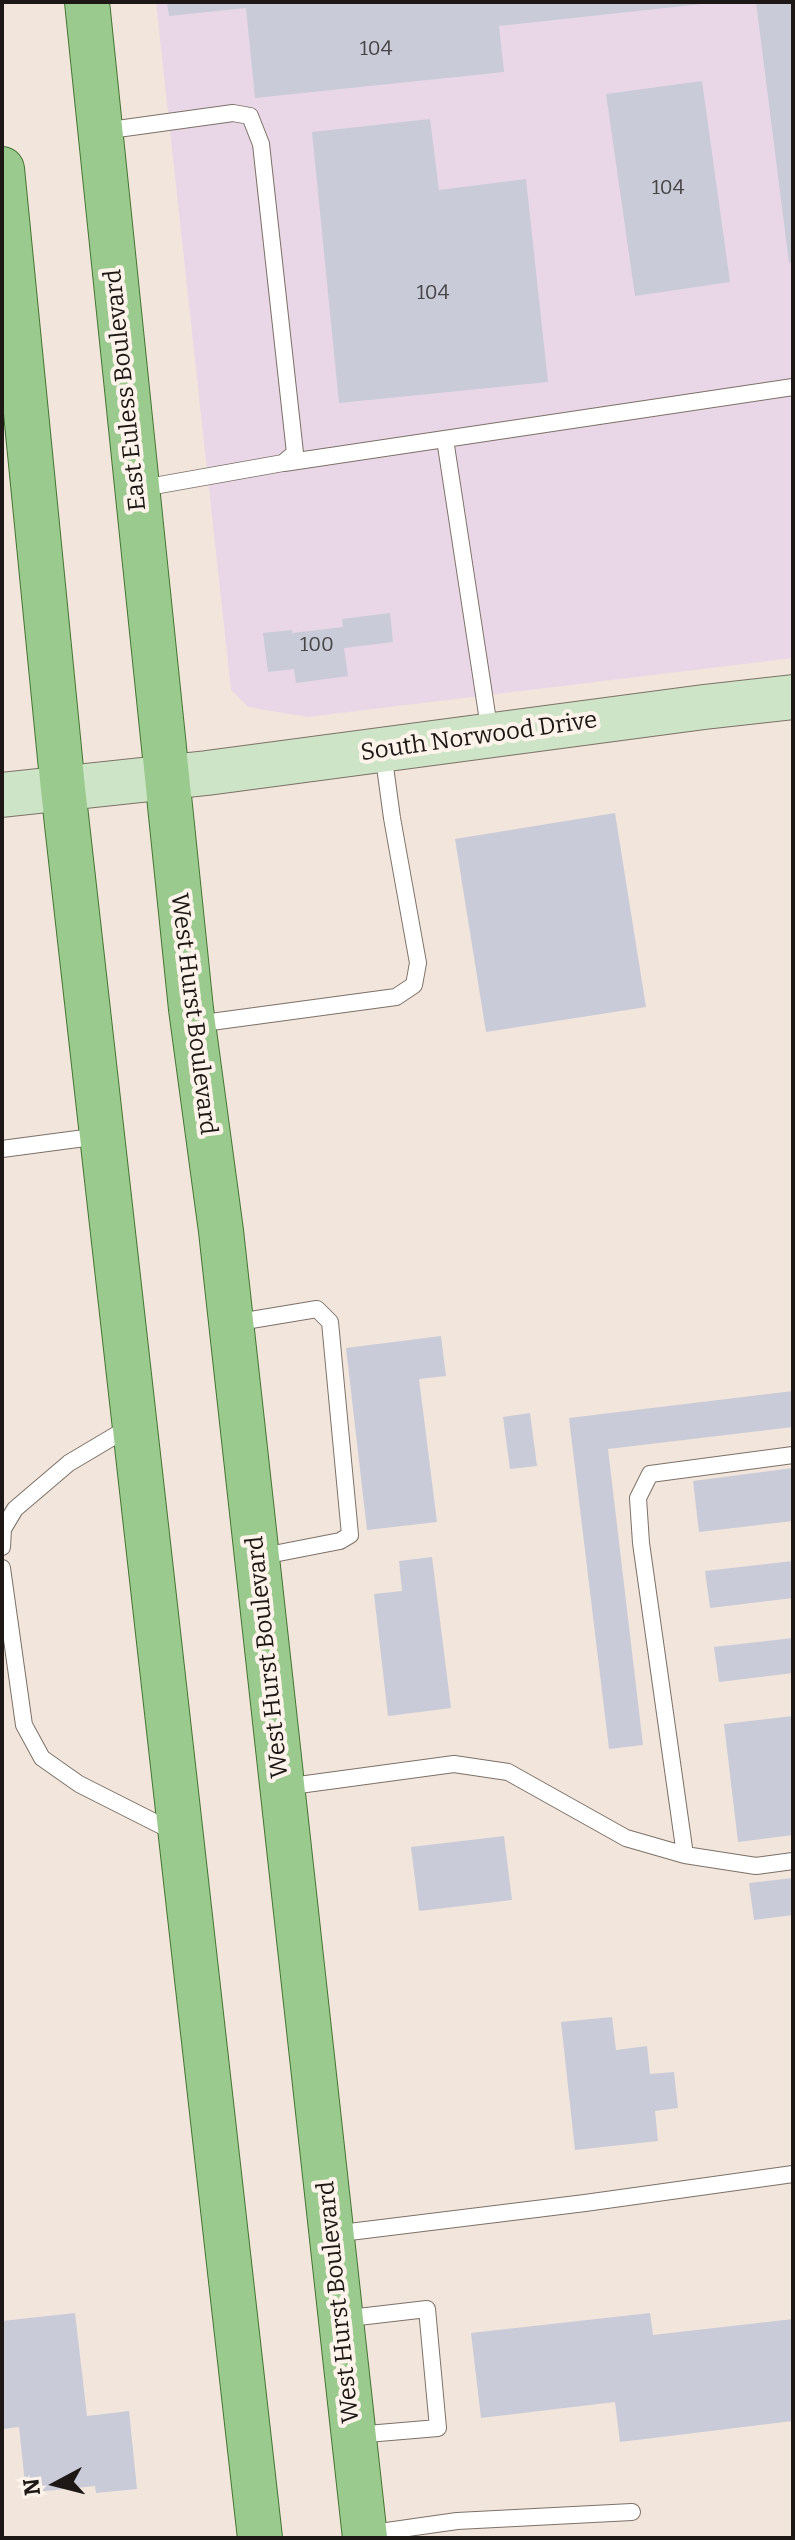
<!DOCTYPE html>
<style>
body{margin:0}
#map{position:relative;width:795px;height:2540px;overflow:hidden;background:#f2e5db;font-family:Bitter,serif}
canvas{display:block}
.frame{position:absolute;inset:0;border:4px solid #1d1815;pointer-events:none}
.north{position:absolute;left:16px;top:2444px;width:80px;height:80px;-webkit-text-stroke:6px #fdf3eb;paint-order:stroke;rotate:263deg;font-size:22px;font-weight:700;line-height:32px;text-align:center;color:#1d1815}
.north::after{content:'';display:block;margin:auto;width:28px;height:36px;background:#1d1815;clip-path:polygon(50% 0,100% 100%,50% 72%,0 100%)}
</style>
<div id="map">
<canvas width="795" height="2540"></canvas>
<div class="frame"></div>
<div class="north">N</div>
</div>
<script>
const ctx = document.querySelector('canvas').getContext('2d');
ctx.lineJoin = 'round';
function paint(path, color) { ctx.fillStyle = color; ctx.fill(path, 'evenodd'); }
const shape = rows => new Path2D(rows.map(r => 'M' + r).join(''));
function stroke(path, color, width, dash) { ctx.strokeStyle = color; ctx.lineWidth = width; ctx.lineCap = dash ? 'butt' : 'round'; ctx.setLineDash(dash || []); ctx.stroke(path); }
function write(font, color, halo, rows, align = 'center') {
  ctx.font = font + ' Bitter,serif'; ctx.lineWidth = 8; ctx.setLineDash([]); ctx.textBaseline = 'middle'; ctx.strokeStyle = halo; ctx.fillStyle = color; for (const [text, x, y, turn = 0] of rows) {
    ctx.save(); ctx.translate(x, y); ctx.rotate((+turn || 0) * Math.PI / 180); ctx.textAlign = isNaN(turn) ? turn : align; if (halo) ctx.strokeText(text, 0, 0); ctx.fillText(text, 0, 0); ctx.restore();
  }
}
paint(shape([
 [156,2,793,2,793,658,307,717,248,707,231,690]
]), '#e9d7e8');
paint(shape([
 [167,2,702,2,702,4,499,26,504,72,255,98,246,8,169,16],
 [756,2,793,2,793,262,789,263],
 [702,81,730,282,635,296,606,94],
 [430,119,439,190,526,179,548,382,339,403,312,132],
 [390,613,393,642,344,648,348,676,296,683,294,669,268,672,263,633,292,630,292,633,343,627,342,619],
 [615,813,646,1007,486,1032,455,839],
 [441,1336,446,1376,419,1379,437,1522,367,1530,346,1348],
 [793,1391,793,1427,608,1449,643,1745,609,1749,569,1418],
 [530,1413,537,1466,510,1469,503,1417],
 [793,1468,793,1521,699,1532,693,1481],
 [432,1557,451,1708,388,1716,374,1594,402,1591,399,1561],
 [793,1561,793,1598,710,1608,705,1571],
 [793,1638,793,1673,719,1682,714,1647],
 [793,1716,793,1835,738,1842,724,1724],
 [504,1836,512,1900,419,1911,411,1847],
 [793,1878,793,1915,754,1920,749,1883],
 [612,2017,616,2050,647,2046,650,2074,674,2072,678,2108,655,2111,658,2141,575,2150,561,2022],
 [75,2313,87,2416,129,2411,137,2489,96,2493,95,2486,26,2493,19,2427,2,2429,2,2321],
 [650,2313,653,2335,793,2319,793,2421,620,2442,615,2402,481,2418,471,2333]
]), '#c9cbd9');
const lane = shape([
 [103,131,233,113,250,116,261,144,295,453,283,463,137,489],
 [445,439,490,734],
 [284,463,793,387],
 [196,1024,396,997,414,985,418,963,392,818,383,752],
 [2,1149,100,1136],
 [233,1323,317,1309,330,1322,350,1535,340,1541,258,1557],
 [2,1547,3,1529,15,1509,69,1463,133,1425],
 [2,1568,24,1725,42,1758,79,1784,176,1833],
 [284,1787,454,1764,508,1772,626,1838,685,1855,756,1866,793,1861],
 [685,1855,641,1543,638,1498,650,1474,793,1455],
 [333,2234,585,2203,793,2174],
 [341,2319,427,2309,438,2428,355,2435],
 [366,2534,457,2521,632,2512]
]);
const secondary = shape([
 [2,795,207,773,704,707,793,697]
]);
const primary = shape([
 [87,2,191,1009,221,1231,365,2538],
 [2,169,63,789,260,2538]
]);
stroke(lane, '#7c7168', 18);
stroke(secondary, '#7c7168', 46);
stroke(primary, '#437432', 46);
stroke(lane, '#fff', 16);
stroke(secondary, '#cde4c6', 44);
stroke(primary, '#9aca8e', 44);
write('20px', '#484546', null, [
 ["104",376,49],
 ["104",668,188],
 ["104",433,293],
 ["100",317,645]
]);
write('24px', '#1d1815', '#fdf3eb', [
 ["East Euless Boulevard",126,390,-96],
 ["South Norwood Drive",479,737,-8],
 ["West Hurst Boulevard",193,1014,83],
 ["West Hurst Boulevard",268,1657,-96],
 ["West Hurst Boulevard",339,2302,-96]
]);
</script>
